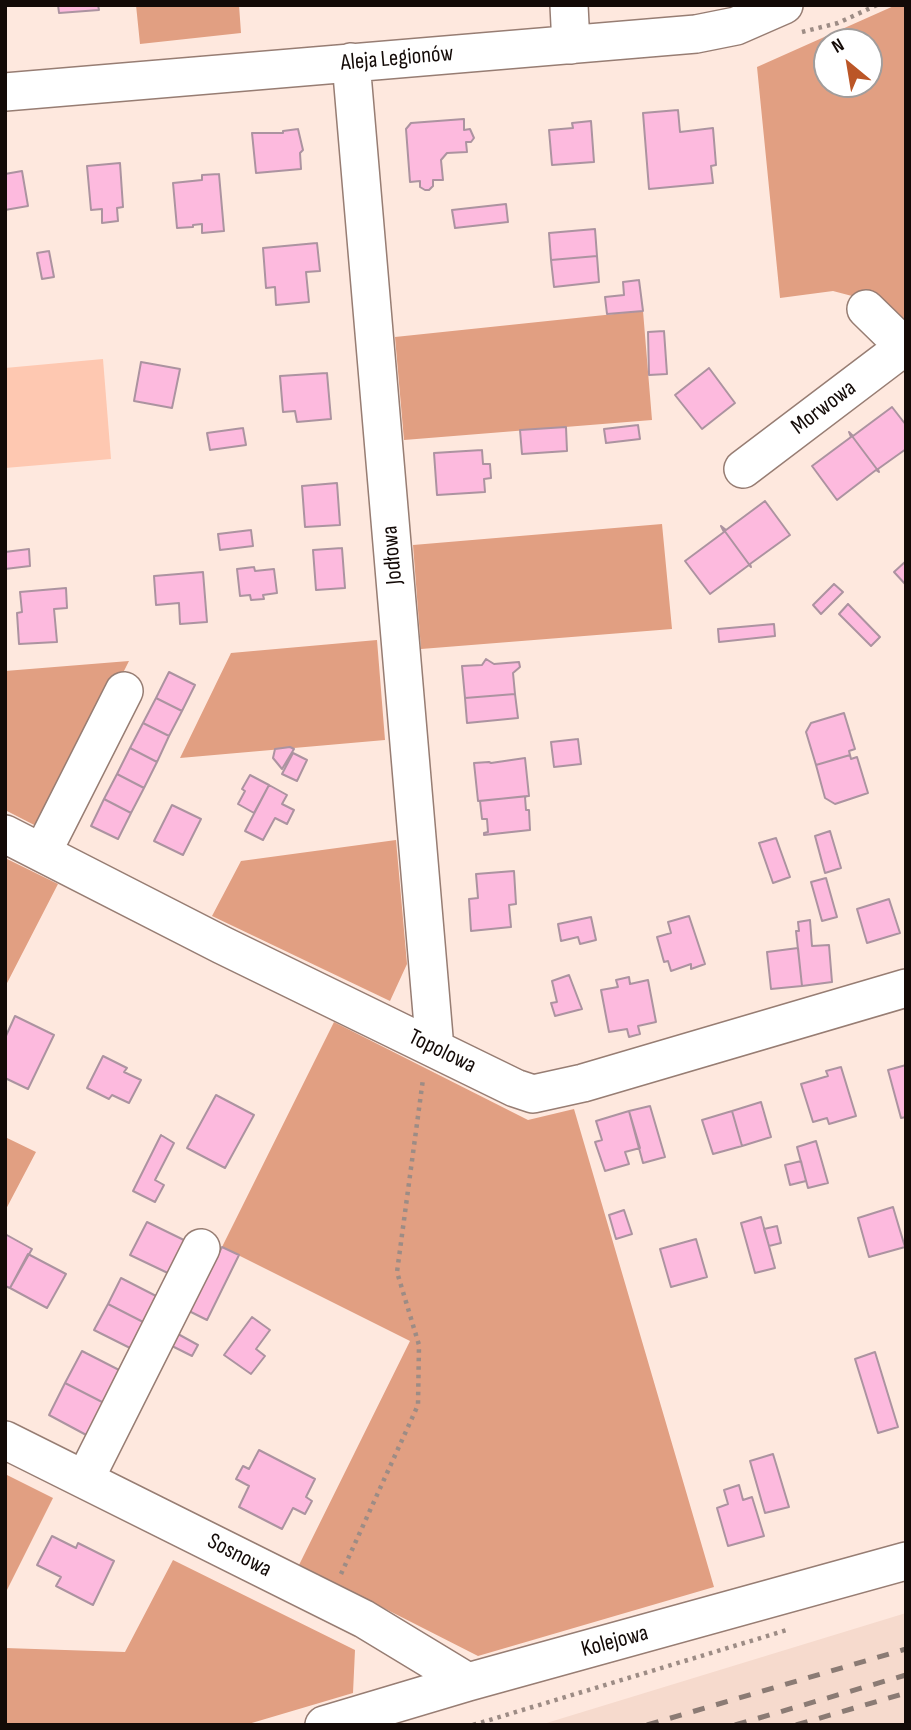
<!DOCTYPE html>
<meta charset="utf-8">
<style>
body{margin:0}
#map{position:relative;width:911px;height:1730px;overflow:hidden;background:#fee8de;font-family:"Sofia Sans Condensed",sans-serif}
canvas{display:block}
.frame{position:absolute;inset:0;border:7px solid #130a07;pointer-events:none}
.north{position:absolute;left:813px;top:28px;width:70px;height:70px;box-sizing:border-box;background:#fff;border:2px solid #a19d9c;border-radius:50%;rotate:330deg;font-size:19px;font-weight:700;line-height:28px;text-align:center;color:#130a07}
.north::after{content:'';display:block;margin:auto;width:24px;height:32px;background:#bb5627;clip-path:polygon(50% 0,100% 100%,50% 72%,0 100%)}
</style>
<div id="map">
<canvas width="911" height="1730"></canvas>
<div class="frame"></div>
<div class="north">N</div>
</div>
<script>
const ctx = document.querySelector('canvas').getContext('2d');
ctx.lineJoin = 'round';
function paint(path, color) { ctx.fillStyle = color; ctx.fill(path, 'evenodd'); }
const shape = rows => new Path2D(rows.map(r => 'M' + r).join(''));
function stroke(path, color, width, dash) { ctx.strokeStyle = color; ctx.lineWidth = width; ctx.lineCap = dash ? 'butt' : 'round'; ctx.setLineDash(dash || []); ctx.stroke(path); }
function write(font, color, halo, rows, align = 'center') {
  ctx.font = font + ' "Sofia Sans Condensed",sans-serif'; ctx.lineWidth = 5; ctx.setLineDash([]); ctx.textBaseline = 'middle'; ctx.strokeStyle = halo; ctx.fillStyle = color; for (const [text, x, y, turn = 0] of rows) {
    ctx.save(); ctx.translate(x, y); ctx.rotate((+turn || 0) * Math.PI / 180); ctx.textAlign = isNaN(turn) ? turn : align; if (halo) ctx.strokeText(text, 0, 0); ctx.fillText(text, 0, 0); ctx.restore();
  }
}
paint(shape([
 [906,1613,906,1725,540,1725]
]), '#f6dacd');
paint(shape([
 [103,359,111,459,5,468,5,368]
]), '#fec8b1');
paint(shape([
 [136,5,239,5,241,33,140,44],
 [896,5,906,5,906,322,890,306,833,291,780,298,757,67],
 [827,42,869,42,869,84,827,84],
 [643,311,652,420,404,440,395,337],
 [662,524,672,629,421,649,413,545],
 [377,640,385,740,180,758,231,653],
 [129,661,44,830,5,810,5,671],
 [396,840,407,964,390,1001,212,916,241,861],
 [5,858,58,884,5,987],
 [334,1022,528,1120,574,1109,714,1587,478,1656,299,1565,410,1341,222,1247],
 [5,1137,36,1152,5,1211],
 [5,1474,53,1498,5,1594],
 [173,1560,355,1650,353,1693,245,1725,5,1725,5,1648,125,1652]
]), '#e19f82');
const building = shape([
 [58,5,98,5,99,10,59,13,58,5],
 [678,110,680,132,713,128,716,165,711,166,713,183,649,189,643,113,678,110],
 [464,119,464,130,470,129,474,138,471,142,466,142,467,152,447,153,441,160,443,180,433,180,433,186,429,190,425,190,420,187,420,181,410,182,406,129,411,123,464,119],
 [591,121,594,162,552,165,549,130,573,128,572,123,591,121],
 [298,129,303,150,300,153,301,169,256,173,252,133,283,133,283,131,298,129],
 [120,163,123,207,117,208,118,221,102,223,102,209,91,210,87,166,120,163],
 [22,171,28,206,5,210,5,174,22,171],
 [219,174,224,231,202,233,202,224,193,225,193,227,177,228,173,183,202,180,202,175,219,174],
 [506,204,508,222,455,228,452,210,506,204],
 [595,229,597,256,551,260,549,233,595,229],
 [317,243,320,271,306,272,309,302,276,305,275,287,266,288,263,248,317,243],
 [49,251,54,277,42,279,37,253,49,251],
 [597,256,599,282,554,287,551,260,597,256],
 [639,280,643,311,607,314,605,297,624,295,623,282,639,280],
 [664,331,667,374,649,375,648,332,664,331],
 [141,362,180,369,172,408,134,401,141,362],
 [709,368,735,403,702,429,675,395,709,368],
 [327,373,331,419,297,422,295,411,283,412,280,376,327,373],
 [892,407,906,425,906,449,878,469,879,472,849,432,853,436,892,407],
 [638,425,640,439,606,443,604,429,638,425],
 [566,427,567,451,522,454,520,430,566,427],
 [243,428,246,445,210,450,207,433,243,428],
 [849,432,879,472,876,470,837,500,812,466,851,437,849,432],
 [482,450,483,464,490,464,491,478,484,479,485,492,437,495,434,453,482,450],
 [337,483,340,525,305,527,302,486,337,483],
 [765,501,790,535,750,564,751,567,721,526,726,530,765,501],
 [721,526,751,567,749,565,710,594,685,561,724,532,721,526],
 [251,530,253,546,220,550,218,534,251,530],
 [342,548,345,588,316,590,313,550,342,548],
 [29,549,30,566,5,569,5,552,29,549],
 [906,561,906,585,894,572,906,561],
 [254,567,255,571,274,569,277,593,263,595,264,599,251,600,250,595,240,596,237,569,254,567],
 [203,572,207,622,180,624,179,603,156,605,154,576,203,572],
 [834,584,843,592,821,614,813,605,834,584],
 [66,588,67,608,54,609,57,642,19,644,17,613,22,612,20,592,66,588],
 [848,604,880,637,871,646,839,614,848,604],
 [774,624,775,636,719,642,718,629,774,624],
 [486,659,494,664,519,662,520,667,513,673,515,694,465,698,462,666,482,665,486,659],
 [169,672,195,685,182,711,156,698,169,672],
 [515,694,518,718,467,723,465,698,515,694],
 [156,698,182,711,169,736,143,723,156,698],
 [844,713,855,749,849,751,850,755,816,765,806,732,811,723,844,713],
 [143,723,169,736,157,762,130,748,143,723],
 [578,739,581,764,554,767,551,742,578,739],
 [290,747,294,749,282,769,273,758,275,749,290,747],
 [130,748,157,762,144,788,117,774,130,748],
 [293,753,307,760,297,781,282,774,293,753],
 [850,755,851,759,857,757,868,793,835,804,825,798,816,765,850,755],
 [525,758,529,796,478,801,474,763,489,762,491,763,525,758],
 [117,774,144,788,131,813,104,799,117,774],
 [250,775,269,785,254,813,238,804,245,791,242,789,250,775],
 [269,785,287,795,282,804,294,810,287,824,275,818,263,840,245,831,269,785],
 [527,796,525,797,526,810,529,810,530,830,484,835,484,833,488,832,487,819,482,819,480,801,527,796],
 [104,799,131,813,118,839,91,826,104,799],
 [172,805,201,819,183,855,154,841,172,805],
 [830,831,841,868,825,873,815,836,830,831],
 [776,838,790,877,773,883,759,843,776,838],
 [514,871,516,904,509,905,511,927,471,931,469,899,478,898,476,874,514,871],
 [826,878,837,917,822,921,811,882,826,878],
 [889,899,900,933,867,943,857,909,889,899],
 [689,916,705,964,691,969,691,964,671,971,668,961,664,962,657,937,671,933,668,922,689,916],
 [591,917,596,940,580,944,578,937,561,941,558,924,591,917],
 [810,920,812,946,829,945,832,982,802,986,796,931,799,931,798,922,810,920],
 [798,948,802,986,771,989,767,952,798,948],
 [569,975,582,1009,555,1016,551,1003,557,1002,552,981,569,975],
 [629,977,630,984,648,980,656,1022,638,1026,640,1034,629,1037,627,1029,609,1032,601,990,618,987,616,980,629,977],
 [15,1016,54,1035,28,1089,5,1078,5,1038,15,1016],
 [103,1056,127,1068,124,1072,141,1080,129,1103,112,1095,109,1099,87,1088,103,1056],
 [906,1065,906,1117,901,1118,888,1070,906,1065],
 [841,1067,856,1116,829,1124,827,1118,813,1122,801,1084,828,1076,826,1071,841,1067],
 [216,1095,254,1115,225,1168,187,1148,216,1095],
 [761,1102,771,1137,742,1146,732,1111,761,1102],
 [650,1106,665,1157,643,1163,629,1111,650,1106],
 [629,1111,640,1148,625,1152,629,1164,605,1171,595,1142,602,1140,596,1121,629,1111],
 [732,1111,742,1146,713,1154,702,1120,732,1111],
 [161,1135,174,1143,155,1180,164,1185,155,1202,133,1191,161,1135],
 [816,1141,828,1183,808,1188,797,1147,816,1141],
 [801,1161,806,1181,790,1185,785,1165,801,1161],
 [893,1207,905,1247,869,1257,858,1218,893,1207],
 [624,1210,632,1234,616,1239,609,1215,624,1210],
 [761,1217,775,1268,755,1273,741,1223,761,1217],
 [147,1222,188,1242,172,1275,130,1255,147,1222],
 [777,1226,781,1243,769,1246,764,1229,777,1226],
 [5,1234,32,1249,10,1288,5,1286,5,1234],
 [696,1239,707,1277,671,1287,660,1249,696,1239],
 [222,1247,239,1255,207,1320,189,1311,222,1247],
 [28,1254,66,1274,47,1308,10,1288,28,1254],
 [121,1278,160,1298,147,1324,108,1304,121,1278],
 [108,1304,147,1324,134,1350,94,1330,108,1304],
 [252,1317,270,1330,256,1349,265,1356,251,1374,224,1355,252,1317],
 [178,1334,198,1345,192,1356,172,1346,178,1334],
 [82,1351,123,1372,106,1404,65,1383,82,1351],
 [875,1352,898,1427,878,1433,855,1359,875,1352],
 [65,1383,106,1404,90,1437,49,1415,65,1383],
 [259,1450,315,1479,306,1497,312,1501,305,1514,293,1508,282,1529,239,1507,249,1486,236,1479,243,1466,249,1469,259,1450],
 [773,1454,789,1507,765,1513,750,1461,773,1454],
 [739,1485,743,1500,752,1497,764,1536,728,1546,717,1508,728,1504,724,1490,739,1485],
 [52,1536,76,1548,78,1543,114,1561,93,1605,56,1586,61,1577,37,1565,52,1536]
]);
paint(building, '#fdbade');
stroke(building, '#ac93a0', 2);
const minor = shape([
 [569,5,571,45],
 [351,62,435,1049],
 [5,92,696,34,736,26,784,5],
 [866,309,906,348],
 [743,469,904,347],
 [5,834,222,945,515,1088,533,1094,583,1083,906,988],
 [42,853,124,691],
 [5,1440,364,1619,468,1682],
 [85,1479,201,1248],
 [324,1725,468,1682,906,1561]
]);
stroke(minor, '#977d73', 40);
stroke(shape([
 [802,32,838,23,877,5],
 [341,1574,418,1405,419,1345,397,1272,423,1079],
 [473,1725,787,1630]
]), '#9d8c85', 4.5, [3.5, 5]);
stroke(minor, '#fff', 37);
stroke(shape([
 [647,1725,906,1649],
 [735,1725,906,1675],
 [796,1725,906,1693]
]), '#8b7b74', 5, [12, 12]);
write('23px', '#130a07', '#fff', [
 ["Aleja Legionów",397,59,-5],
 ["Morwowa",824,408,-37],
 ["Jodłowa",393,555,-95],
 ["Topolowa",442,1052,26],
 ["Sosnowa",239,1556,27],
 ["Kolejowa",615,1642,-15]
]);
</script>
